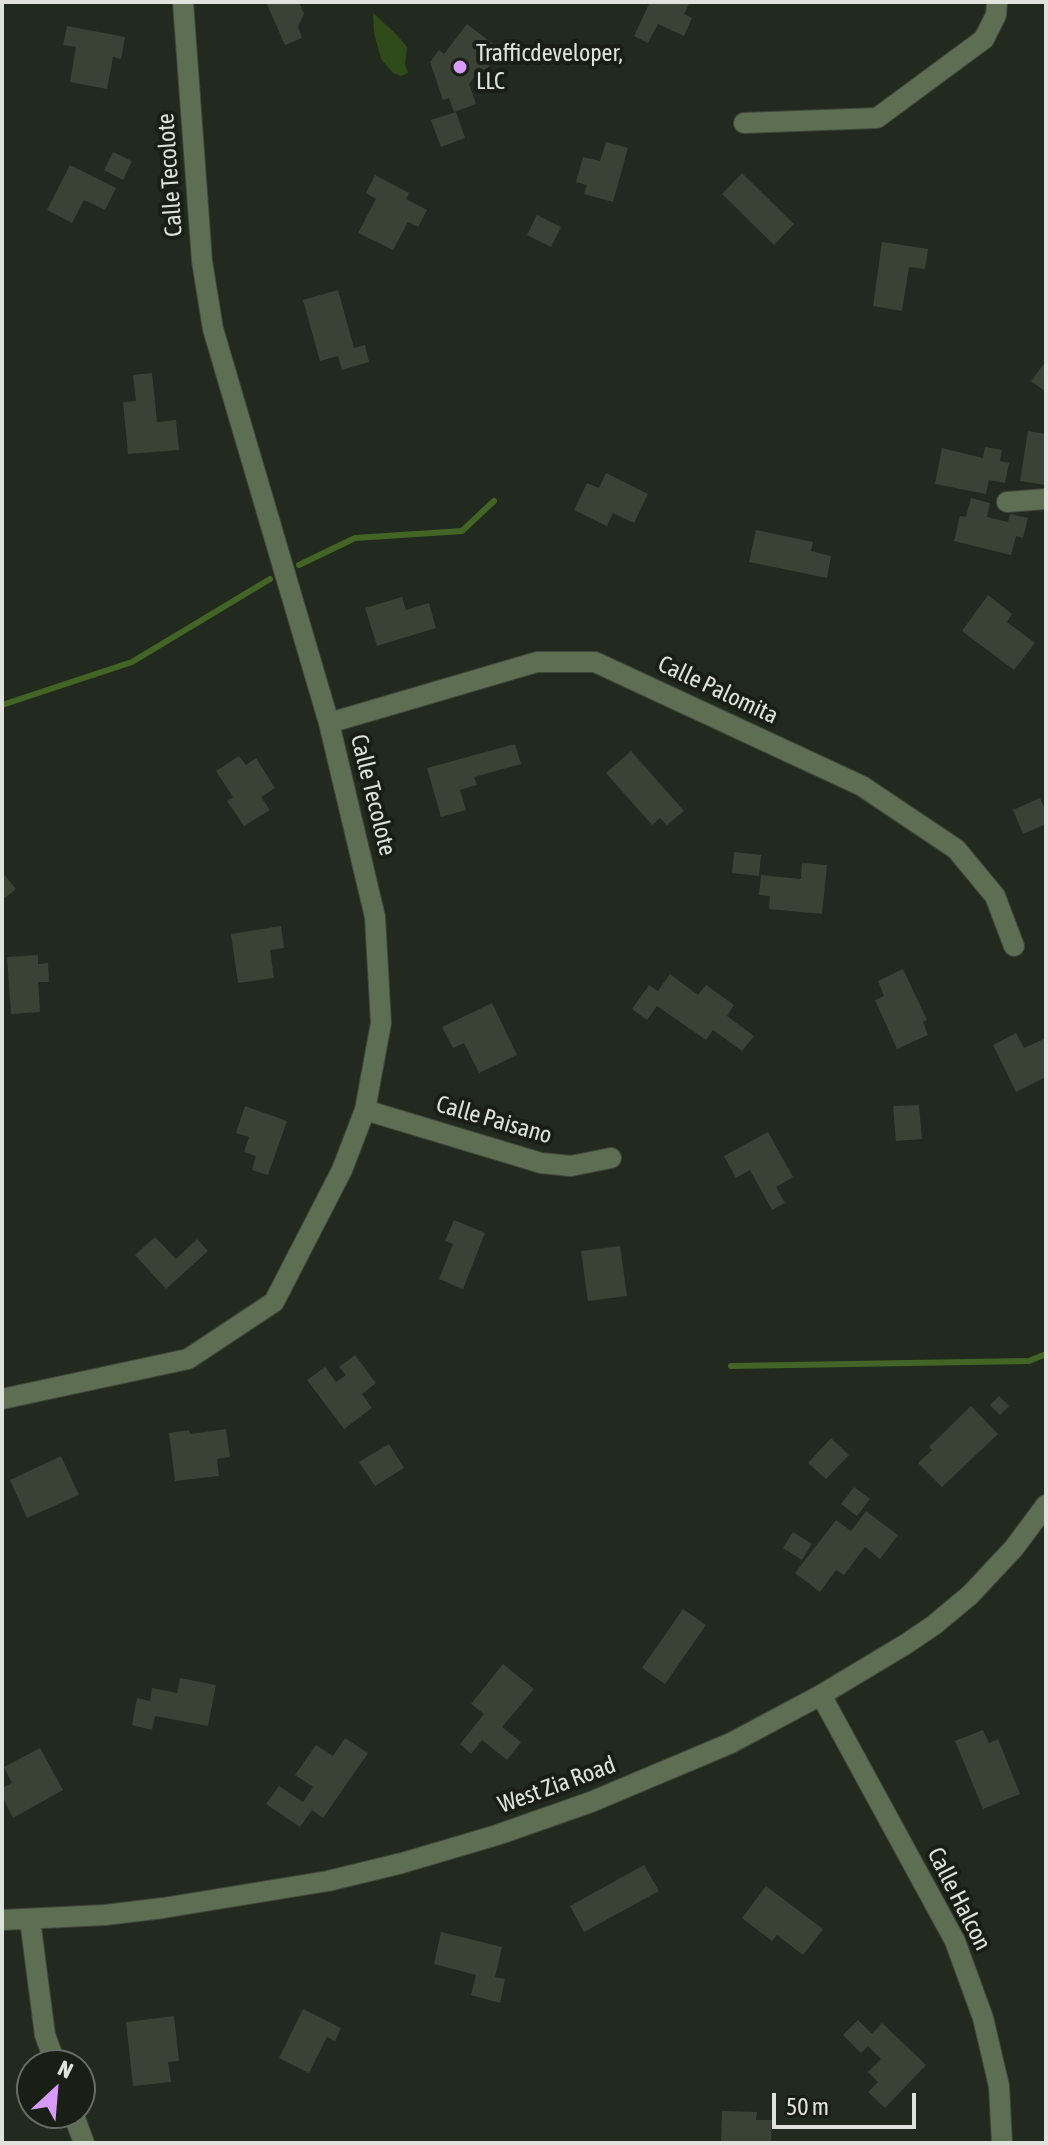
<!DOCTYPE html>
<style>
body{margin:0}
#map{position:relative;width:1048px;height:2145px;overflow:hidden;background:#22291e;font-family:"Asap Condensed",sans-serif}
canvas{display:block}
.frame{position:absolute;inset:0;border:4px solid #dfe3dc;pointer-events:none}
.north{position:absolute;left:16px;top:2049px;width:80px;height:80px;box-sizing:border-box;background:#191f15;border:2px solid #686d65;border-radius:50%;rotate:26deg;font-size:22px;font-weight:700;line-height:32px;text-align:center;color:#dfe3dc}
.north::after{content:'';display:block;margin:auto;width:28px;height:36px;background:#d89af8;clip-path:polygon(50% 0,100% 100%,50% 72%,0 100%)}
.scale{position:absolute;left:772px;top:2093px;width:144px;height:36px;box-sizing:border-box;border:4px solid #dfe3dc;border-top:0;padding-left:10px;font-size:24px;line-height:28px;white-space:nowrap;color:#dfe3dc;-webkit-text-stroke:6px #191f15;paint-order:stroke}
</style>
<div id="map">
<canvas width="1048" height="2145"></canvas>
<div class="frame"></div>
<div class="north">N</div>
<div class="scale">50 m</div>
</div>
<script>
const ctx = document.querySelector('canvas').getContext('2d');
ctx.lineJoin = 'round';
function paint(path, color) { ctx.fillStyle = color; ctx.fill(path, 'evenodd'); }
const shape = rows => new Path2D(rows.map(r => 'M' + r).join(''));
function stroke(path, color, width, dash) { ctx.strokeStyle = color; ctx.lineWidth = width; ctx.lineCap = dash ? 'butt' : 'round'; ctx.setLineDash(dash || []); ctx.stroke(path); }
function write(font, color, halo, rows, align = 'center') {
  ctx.font = font + ' "Asap Condensed",sans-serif'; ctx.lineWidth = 8; ctx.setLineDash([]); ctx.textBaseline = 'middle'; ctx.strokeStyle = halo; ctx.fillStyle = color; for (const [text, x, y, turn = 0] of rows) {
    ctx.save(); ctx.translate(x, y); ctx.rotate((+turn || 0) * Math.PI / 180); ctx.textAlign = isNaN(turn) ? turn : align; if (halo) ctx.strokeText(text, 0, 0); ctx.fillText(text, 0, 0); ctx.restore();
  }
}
paint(shape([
 [373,13,396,34,407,47,405,65,408,73,401,76,393,73,381,59,374,33]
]), '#304b1a');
stroke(shape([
 [299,565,355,538,462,531,494,501],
 [2,705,132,662,270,579],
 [731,1366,1029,1361,1046,1354]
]), '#426526', 6);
paint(shape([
 [266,2,299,2,304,14,298,27,302,38,285,45],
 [650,2,690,2,684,14,692,18,684,36,658,24,648,43,634,36],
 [467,24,493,44,486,53,494,59,483,74,479,71,469,84,476,104,454,112,449,98,443,100,430,62,439,50,444,54],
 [67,26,125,37,121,59,113,57,107,89,70,82,76,47,63,45],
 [456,112,465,138,441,147,431,120],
 [606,142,628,148,613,202,584,194,587,185,576,182,583,157,600,161],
 [113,152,132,161,123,180,104,170],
 [70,165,116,188,105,210,84,200,72,223,47,210],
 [742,173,794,224,774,245,722,194],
 [375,175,409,193,406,199,427,210,418,227,408,222,393,250,358,233,376,199,366,193],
 [537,215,561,227,551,247,527,235],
 [882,242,928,249,925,269,909,267,902,311,873,306],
 [338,290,354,348,365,345,369,362,342,370,338,356,320,361,303,300],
 [1046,361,1046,392,1031,381],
 [152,373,157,422,176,420,179,450,128,454,123,402,136,401,133,375],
 [1028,431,1046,434,1046,485,1020,481],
 [985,447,1002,450,1000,461,1009,463,1005,483,989,480,986,494,935,484,942,448,983,458],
 [606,473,648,494,634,523,613,513,607,526,574,510,587,483,599,488],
 [971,498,990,503,987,517,1008,522,1010,514,1028,518,1023,538,1016,536,1011,555,954,541,960,516,966,517],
 [756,530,813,542,811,551,831,556,827,578,749,562],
 [988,595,1012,614,1007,622,1035,643,1014,670,962,631],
 [402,597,406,610,429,603,436,628,377,646,365,608],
 [515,744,521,764,474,777,477,785,460,790,466,810,441,817,427,768],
 [631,751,684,811,667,825,660,818,652,825,606,773],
 [239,756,246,765,256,758,275,788,261,797,270,810,244,826,227,801,233,797,216,771],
 [1040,798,1046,812,1046,824,1023,834,1013,810],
 [734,852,761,855,759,876,732,873],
 [802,863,827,865,822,914,769,909,770,896,759,895,761,875,801,879],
 [2,872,16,889,2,900],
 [281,926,284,948,270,950,274,978,238,983,231,934],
 [38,955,38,964,48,963,49,982,38,982,40,1012,11,1014,7,957],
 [903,969,927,1020,923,1022,928,1035,897,1049,875,1000,884,996,878,981],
 [670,974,698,995,706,985,734,1005,727,1016,754,1036,742,1051,713,1030,706,1040,657,1006,647,1020,632,1009,649,985,658,991],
 [492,1003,517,1055,479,1073,464,1043,453,1048,442,1027],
 [1016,1033,1024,1048,1046,1038,1046,1077,1016,1092,993,1045],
 [919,1105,922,1139,896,1141,893,1106],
 [245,1106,287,1121,268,1175,252,1170,256,1156,244,1152,249,1137,236,1133],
 [768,1132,793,1177,776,1187,785,1203,772,1210,750,1170,736,1178,724,1156],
 [454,1220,485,1233,463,1289,439,1279,453,1244,445,1241],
 [155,1237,176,1259,197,1239,208,1251,166,1289,135,1255],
 [620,1246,627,1296,588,1301,581,1251],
 [355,1355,376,1383,362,1394,372,1408,344,1429,307,1380,325,1367,336,1382,346,1375,339,1367],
 [999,1396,1009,1406,1000,1415,990,1405],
 [971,1406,998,1434,942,1487,918,1463,932,1450,929,1447],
 [226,1429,230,1457,217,1459,219,1476,175,1481,169,1433,189,1430,190,1434],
 [831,1438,849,1455,826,1479,808,1463],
 [389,1444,404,1468,375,1486,359,1462],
 [61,1456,79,1495,27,1518,10,1480],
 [854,1487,870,1499,857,1516,841,1504],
 [866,1511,898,1535,880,1559,865,1547,844,1575,836,1570,820,1592,795,1573,836,1520,851,1531],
 [793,1532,812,1544,802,1560,783,1548],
 [683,1609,706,1625,665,1684,642,1668],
 [503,1664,534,1689,502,1727,521,1742,507,1760,482,1740,471,1754,460,1744,484,1714,471,1704],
 [180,1678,216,1685,208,1726,155,1716,152,1730,132,1725,137,1698,150,1701,152,1688,177,1693],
 [983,1730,989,1743,998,1739,1020,1794,983,1809,955,1741],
 [345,1738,368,1753,323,1818,312,1810,300,1827,266,1804,279,1786,303,1802,313,1787,295,1775,316,1745,333,1756],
 [40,1748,63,1790,13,1818,2,1796,2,1788,12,1783,4,1767],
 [644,1865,659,1891,584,1932,570,1906],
 [766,1886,823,1929,803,1955,777,1935,772,1941,742,1918],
 [441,1932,502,1947,495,1977,505,1979,500,2003,471,1995,476,1975,434,1964],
 [303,2009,341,2028,335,2041,327,2037,309,2073,279,2058],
 [174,2016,179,2061,168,2062,171,2082,133,2086,126,2022],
 [858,2020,872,2034,882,2023,926,2065,885,2108,868,2092,878,2082,868,2072,881,2059,868,2046,861,2053,843,2035],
 [722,2111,757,2112,756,2120,772,2120,771,2143,721,2143]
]), '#3a4236');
const minor = shape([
 [744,123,877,118,984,39,996,15,997,2],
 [1007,502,1046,499],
 [329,723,537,662,595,662,862,786,956,849,995,896,1014,946],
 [365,1110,541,1163,571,1166,611,1158],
 [2,1399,188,1359,274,1302,342,1170,365,1110,381,1023,375,917,329,723,213,329,202,261,183,2],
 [821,1695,955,1941,983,2018,999,2086,1002,2143],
 [2,1920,105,1915,163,1908,328,1881,402,1863,497,1835,591,1802,731,1743,821,1695,906,1644,934,1625,970,1595,1014,1548,1046,1505],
 [30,1920,45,2035,56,2065],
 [73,2113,84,2143]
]);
stroke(minor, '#40473c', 22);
stroke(minor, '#5e6e53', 20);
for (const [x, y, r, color] of [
 [460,67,8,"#d89af8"]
]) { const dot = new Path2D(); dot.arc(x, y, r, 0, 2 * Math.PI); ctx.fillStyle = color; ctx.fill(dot); stroke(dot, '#191f15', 3); }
write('24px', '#dfe3dc', '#191f15', [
 ["Trafficdeveloper,",476,53],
 ["LLC",476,81]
], 'left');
write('24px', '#dfe3dc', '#191f15', [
 ["Calle Tecolote",170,175,-94],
 ["Calle Palomita",718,690,25],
 ["Calle Tecolote",373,795,76],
 ["Calle Paisano",494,1120,16],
 ["West Zia Road",557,1785,-20],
 ["Calle Halcon",959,1899,63]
]);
</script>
